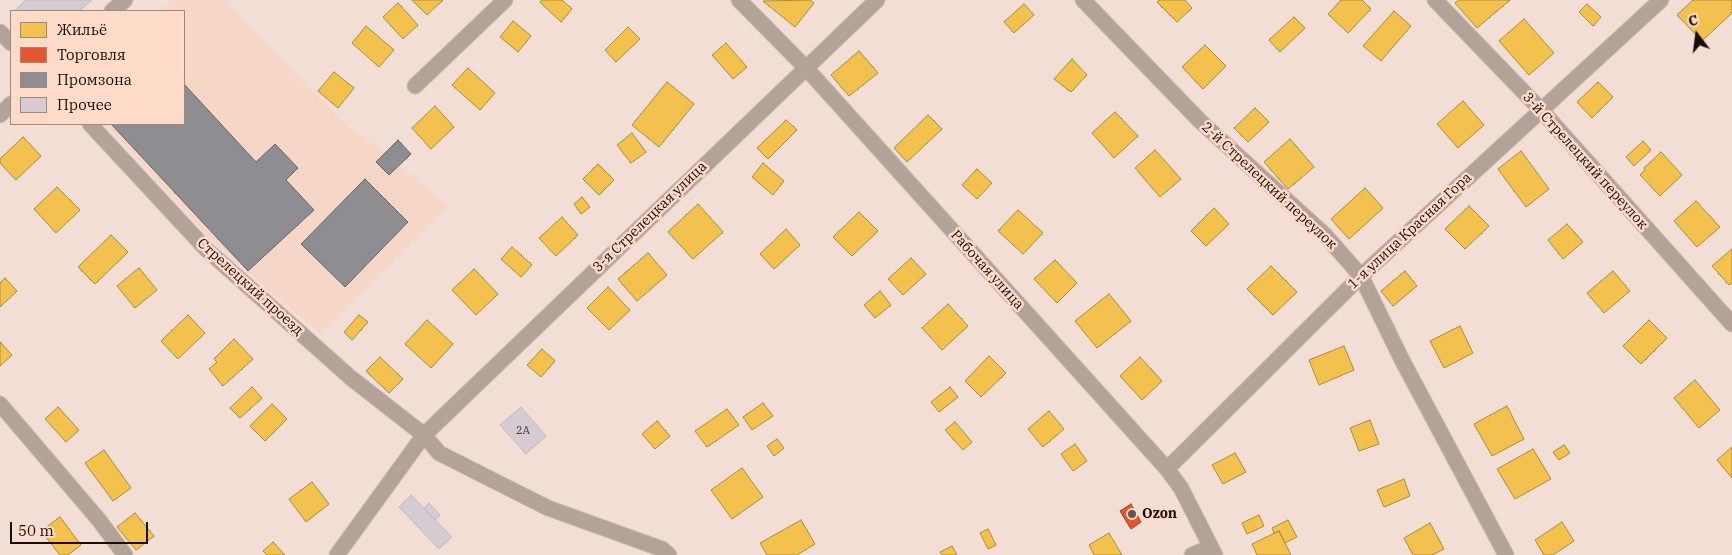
<!DOCTYPE html>
<meta charset="utf-8">
<style>
body{margin:0}
#map{position:relative;width:1732px;height:555px;overflow:hidden;background:#f2ded5;font-family:"IBM Plex Serif",serif}
canvas{display:block}
.legend{position:absolute;left:10px;top:10px;width:175px;height:115px;box-sizing:border-box;background:#fedac9;border:1px solid #a2887b;margin:0;padding:6px 9px;list-style:none;font-size:15px;color:#180d07}
.legend li{display:flex;align-items:center;gap:10px;height:25px}
.legend b{width:25px;border:1px solid #a2887b}
.north{position:absolute;left:1672px;top:10px;width:50px;height:50px;-webkit-text-stroke:4px #fedac9;paint-order:stroke;rotate:345deg;font-size:14px;font-weight:700;line-height:20px;text-align:center;color:#180d07}
.north::after{content:'';display:block;margin:auto;width:18px;height:22px;background:#180d07;clip-path:polygon(50% 0,100% 100%,50% 72%,0 100%)}
.scale{position:absolute;left:10px;top:522px;width:138px;height:22px;box-sizing:border-box;border:2px solid #180d07;border-top:0;padding-left:6px;font-size:15px;line-height:18px;white-space:nowrap;color:#180d07;-webkit-text-stroke:4px #fedac9;paint-order:stroke}
</style>
<div id="map">
<canvas width="1732" height="555"></canvas>
<ul class="legend">
<li><b style="height:14px;background:#f2c14e"></b>Жильё</li>
<li><b style="height:14px;background:#e4572e"></b>Торговля</li>
<li><b style="height:14px;background:#8d8d92"></b>Промзона</li>
<li><b style="height:14px;background:#d5cbd3"></b>Прочее</li>
</ul>
<div class="north">С</div>
<div class="scale">50 m</div>
</div>
<script>
const ctx = document.querySelector('canvas').getContext('2d');
ctx.lineJoin = 'round';
function paint(path, color) { ctx.fillStyle = color; ctx.fill(path, 'evenodd'); }
const shape = rows => new Path2D(rows.map(r => 'M' + r).join(''));
function stroke(path, color, width, dash) { ctx.strokeStyle = color; ctx.lineWidth = width; ctx.lineCap = dash ? 'butt' : 'round'; ctx.setLineDash(dash || []); ctx.stroke(path); }
function write(font, color, halo, rows, align = 'center') {
  ctx.font = font + ' "IBM Plex Serif",serif'; ctx.lineWidth = 5; ctx.setLineDash([]); ctx.textBaseline = 'middle'; ctx.strokeStyle = halo; ctx.fillStyle = color; for (const [text, x, y, turn = 0] of rows) {
    ctx.save(); ctx.translate(x, y); ctx.rotate((+turn || 0) * Math.PI / 180); ctx.textAlign = isNaN(turn) ? turn : align; if (halo) ctx.strokeText(text, 0, 0); ctx.fillText(text, 0, 0); ctx.restore();
  }
}
paint(shape([
 [173,0,225,0,348,127,373,144,448,206,320,333,209,238,105,124,184,124,184,11,161,11]
]), '#f6d6c6');
const homes = shape([
 [412,0,443,0,427,15,412,0],
 [542,0,562,0,572,9,561,22,540,2,542,0],
 [810,0,814,3,795,27,763,1,810,0],
 [1159,0,1185,0,1192,8,1177,22,1157,2,1159,0],
 [1341,0,1362,0,1371,9,1348,33,1328,14,1341,0],
 [1459,0,1510,0,1477,28,1455,3,1459,0],
 [1693,0,1732,0,1732,13,1702,41,1677,15,1693,0],
 [398,3,418,25,403,39,383,17,398,3],
 [1024,4,1034,15,1014,33,1004,22,1024,4],
 [1587,4,1601,17,1593,26,1579,12,1587,4],
 [1394,11,1411,26,1381,61,1363,46,1394,11],
 [1294,17,1305,28,1280,52,1269,40,1294,17],
 [1524,19,1554,53,1529,75,1499,41,1524,19],
 [513,21,531,36,518,52,500,37,513,21],
 [366,26,394,50,379,67,352,43,366,26],
 [628,27,640,39,616,62,605,50,628,27],
 [726,43,747,67,733,79,712,55,726,43],
 [1205,45,1226,66,1203,89,1182,67,1205,45],
 [859,51,878,73,849,96,831,75,859,51],
 [1072,59,1087,75,1071,92,1054,79,1072,59],
 [468,68,495,93,480,110,452,85,468,68],
 [334,72,354,88,338,108,318,91,334,72],
 [667,82,694,104,659,147,632,125,667,82],
 [1598,82,1613,97,1592,118,1577,102,1598,82],
 [1463,101,1484,125,1458,148,1437,124,1463,101],
 [435,106,454,127,431,149,412,128,435,106],
 [1255,108,1269,122,1248,142,1234,128,1255,108],
 [1115,112,1138,136,1114,158,1092,133,1115,112],
 [928,115,942,129,907,162,894,148,928,115],
 [786,120,797,130,768,159,757,148,786,120],
 [632,133,646,152,631,163,617,145,632,133],
 [23,137,41,156,16,180,0,163,0,159,23,137],
 [1290,139,1314,167,1288,189,1264,162,1290,139],
 [1643,141,1651,150,1634,166,1626,157,1643,141],
 [1155,150,1181,179,1160,197,1135,168,1155,150],
 [1521,151,1549,189,1526,207,1498,169,1521,151],
 [1661,152,1682,175,1660,196,1640,175,1645,170,1644,168,1661,152],
 [763,163,784,181,773,195,752,177,763,163],
 [598,164,614,180,599,195,583,179,598,164],
 [977,169,992,183,977,199,962,185,977,169],
 [57,187,80,210,56,233,34,209,57,187],
 [1365,188,1383,208,1349,239,1331,219,1365,188],
 [582,197,590,207,581,214,574,204,582,197],
 [1696,201,1720,227,1697,247,1674,221,1696,201],
 [698,204,723,232,693,259,668,232,698,204],
 [1469,206,1489,226,1465,249,1445,229,1469,206],
 [1214,208,1229,224,1206,246,1191,231,1214,208],
 [1018,210,1043,233,1023,254,998,231,1018,210],
 [859,212,878,231,852,256,833,237,859,212],
 [562,217,578,235,556,256,539,238,562,217],
 [1567,224,1583,242,1563,259,1548,240,1567,224],
 [786,229,800,245,774,269,760,254,786,229],
 [111,235,128,252,95,284,78,267,111,235],
 [512,247,532,265,521,277,501,259,512,247],
 [1732,249,1732,283,1729,285,1712,266,1732,249],
 [648,253,667,275,637,301,618,279,648,253],
 [911,258,926,274,903,295,888,279,911,258],
 [1055,260,1077,283,1057,303,1034,279,1055,260],
 [1271,266,1297,292,1273,315,1247,289,1271,266],
 [139,268,157,290,135,308,117,286,139,268],
 [474,269,498,294,476,315,452,290,474,269],
 [1405,271,1417,286,1393,306,1381,291,1405,271],
 [1613,271,1630,291,1604,313,1587,293,1613,271],
 [5,278,17,291,0,307,0,283,5,278],
 [608,287,630,310,609,330,587,308,608,287],
 [880,291,891,305,875,318,864,305,880,291],
 [1109,294,1131,321,1097,348,1075,321,1109,294],
 [948,304,968,326,942,350,922,328,948,304],
 [188,315,205,333,178,359,161,341,188,315],
 [359,315,368,322,352,340,344,332,359,315],
 [427,320,453,344,431,368,405,344,427,320],
 [1649,320,1667,338,1641,364,1623,346,1649,320],
 [1460,326,1473,353,1444,368,1430,341,1460,326],
 [234,339,253,359,223,386,209,369,217,362,214,359,234,339],
 [0,342,12,355,0,366,0,342],
 [1344,346,1354,370,1319,385,1309,360,1344,346],
 [542,349,555,361,541,377,527,365,542,349],
 [989,356,1006,373,981,397,965,381,989,356],
 [380,357,403,379,389,393,366,371,380,357],
 [1140,357,1162,381,1142,400,1120,376,1140,357],
 [1695,380,1720,410,1699,428,1674,398,1695,380],
 [252,387,262,398,240,418,230,408,252,387],
 [950,387,958,397,939,412,931,402,950,387],
 [763,403,773,416,752,430,743,417,763,403],
 [272,404,287,419,265,441,250,426,272,404],
 [1507,406,1524,439,1492,456,1474,424,1507,406],
 [58,407,79,430,66,442,45,419,58,407],
 [727,409,739,425,707,447,695,431,727,409],
 [1049,411,1064,429,1043,447,1028,429,1049,411],
 [1370,420,1379,444,1359,451,1350,428,1370,420],
 [657,421,670,436,655,449,642,434,657,421],
 [955,422,972,442,963,450,945,430,955,422],
 [777,439,784,448,774,456,767,446,777,439],
 [1075,444,1087,461,1073,471,1061,454,1075,444],
 [1564,445,1570,453,1559,460,1553,452,1564,445],
 [1732,447,1732,478,1717,460,1732,447],
 [1533,449,1551,479,1515,499,1497,469,1533,449],
 [104,450,131,488,113,501,85,463,104,450],
 [1235,453,1246,472,1223,484,1212,465,1235,453],
 [742,468,763,497,732,519,711,490,742,468],
 [1404,479,1410,496,1384,507,1377,490,1404,479],
 [312,482,329,504,306,522,289,499,312,482],
 [135,513,154,536,136,550,117,527,135,513],
 [1259,515,1264,526,1247,534,1242,523,1259,515],
 [60,517,81,545,68,555,60,555,41,531,60,517],
 [801,520,815,544,797,555,767,555,760,543,801,520],
 [1288,520,1297,537,1285,543,1279,531,1274,533,1272,528,1288,520],
 [1562,522,1574,541,1553,555,1544,555,1535,540,1562,522],
 [1430,523,1444,549,1432,555,1413,555,1404,538,1430,523],
 [988,529,996,545,988,549,980,533,988,529],
 [1279,531,1291,555,1257,555,1252,544,1279,531],
 [1109,533,1122,555,1094,555,1089,545,1109,533],
 [273,542,285,555,267,555,263,551,273,542],
 [952,546,957,555,942,555,940,552,952,546]
]);
paint(homes, '#f2c14e');
stroke(homes, '#b18b39', 1);
const shops = shape([
 [1131,504,1141,522,1131,529,1120,511,1131,504]
]);
paint(shops, '#e4572e');
stroke(shops, '#a74122', 1);
const industry = shape([
 [184,84,256,162,275,144,298,168,286,180,314,210,248,271,111,124,184,124,184,84],
 [398,140,411,154,389,175,376,162,398,140],
 [365,179,408,222,345,287,301,244,365,179]
]);
paint(industry, '#8d8d92');
stroke(industry, '#6a6768', 1);
const building = shape([
 [26,0,92,0,79,11,14,11,26,0],
 [521,407,546,436,526,454,500,425,521,407],
 [411,495,452,537,439,549,399,507,411,495],
 [429,503,440,515,435,520,424,508,429,503]
]);
paint(building, '#d5cbd3');
stroke(building, '#c2b9bb', 1);
const street = shape([
 [739,0,806,68,1167,469,1181,488,1215,555],
 [1083,0,1200,121,1325,235,1361,276,1402,360,1506,555],
 [1435,0,1542,111,1732,324],
 [112,11,125,0],
 [0,32,11,43],
 [415,86,505,0],
 [0,115,11,104],
 [90,124,206,249,351,378,424,435,439,453,548,508,662,549,669,555],
 [0,404,99,520,125,555],
 [1167,469,1361,276,1661,0],
 [337,555,424,435,877,0],
 [1192,555,1211,547]
]);
stroke(street, '#cdbdb7', 17);
stroke(street, '#b2a297', 15);
for (const [x, y, r, color] of [
 [1132,514,5,"#64564f"]
]) { const dot = new Path2D(); dot.arc(x, y, r, 0, 2 * Math.PI); ctx.fillStyle = color; ctx.fill(dot); stroke(dot, '#fedac9', 2); }
write('11px', '#473c3a', null, [
 ["2А",523,431]
]);
write('14px', '#180d07', '#fedac9', [
 ["3-й Стрелецкий переулок",1585,161,48],
 ["2-й Стрелецкий переулок",1269,186,43],
 ["3-я Стрелецкая улица",650,217,-44],
 ["1-я улица Красная Гора",1410,231,-43],
 ["Рабочая улица",987,270,48],
 ["Стрелецкий проезд",250,287,42]
]);
write('bold 14px', '#180d07', '#fedac9', [
 ["Ozon",1142,514]
], 'left');
</script>
